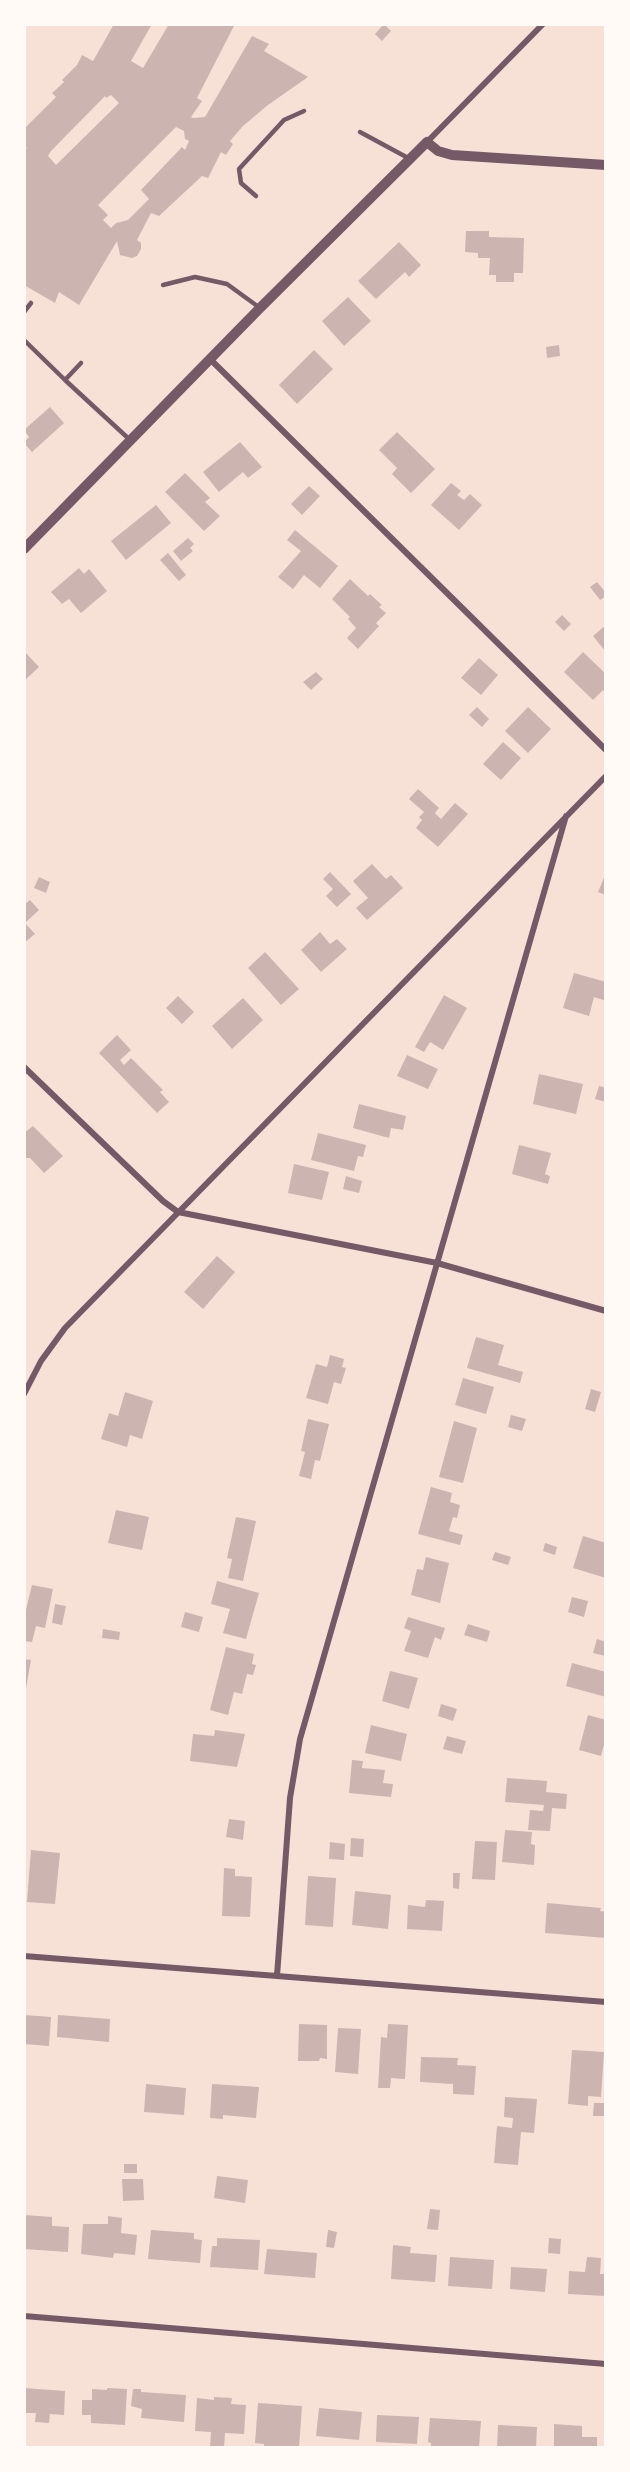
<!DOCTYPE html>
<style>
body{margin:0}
#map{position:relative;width:630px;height:2472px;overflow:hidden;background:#f7e1d7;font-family:"Archivo Narrow",sans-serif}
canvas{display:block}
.frame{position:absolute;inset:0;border:26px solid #fffaf5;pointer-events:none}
</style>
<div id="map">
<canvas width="630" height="2472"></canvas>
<div class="frame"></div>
</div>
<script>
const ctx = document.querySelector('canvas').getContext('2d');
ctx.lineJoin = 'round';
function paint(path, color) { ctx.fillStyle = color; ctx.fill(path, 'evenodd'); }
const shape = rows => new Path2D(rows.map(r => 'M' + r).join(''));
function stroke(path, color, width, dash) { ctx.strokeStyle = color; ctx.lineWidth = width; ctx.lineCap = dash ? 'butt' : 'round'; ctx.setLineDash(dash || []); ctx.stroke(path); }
paint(shape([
 [114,24,152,24,131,61,143,68,169,24,235,24,197,98,202,101,191,117,193,118,205,117,252,36,269,44,264,51,308,77,268,105,243,126,230,141,233,144,226,155,221,152,208,178,202,176,159,216,151,213,137,240,141,243,141,249,137,256,132,258,120,255,117,241,79,305,59,292,55,303,24,285,24,151,27,148,24,145,24,129,56,97,52,93,64,82,62,80,77,65,82,55,93,61],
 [111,95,119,103,56,165,48,156,51,151,105,96,106,98],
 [176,127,184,131,185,139,189,141,185,150,182,147,141,190,149,199,128,220,116,223,111,228,103,220,108,215,98,205],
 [384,24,391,31,382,41,375,34],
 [466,231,489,231,489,237,524,238,523,273,514,273,514,282,496,282,496,275,489,275,490,258,478,258,478,253,465,252],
 [399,242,421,265,409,277,405,272,376,299,358,281],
 [348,297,371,321,344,346,322,321],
 [559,345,560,356,547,358,546,347],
 [314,350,333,369,297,404,279,385],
 [50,407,64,423,32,452,24,443,29,437,24,430],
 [397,432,435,469,411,493,392,474,397,468,379,450],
 [240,442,262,467,248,478,243,472,219,492,203,472],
 [185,473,210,498,205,502,220,516,204,531,165,492],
 [451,483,461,491,457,495,464,500,470,494,482,505,459,530,431,505],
 [309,486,320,496,302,515,291,504],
 [156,505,171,523,126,560,111,541],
 [295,530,338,566,320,588,304,575,293,589,278,577,301,551,287,540],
 [188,538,194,544,190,548,193,551,181,561,173,551],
 [168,553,186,575,179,581,160,560],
 [79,568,84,574,89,569,107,591,81,613,69,599,62,604,51,592],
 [350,579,368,596,370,594,382,605,379,607,386,613,376,623,379,626,358,649,347,638,356,628,348,619,350,617,332,599],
 [597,582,606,593,606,596,600,600,590,587],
 [562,615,571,624,564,631,555,622],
 [606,625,606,652,593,636],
 [24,651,39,667,24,681],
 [583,652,606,674,606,693,603,690,593,700,564,672],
 [479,658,498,675,481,695,461,678],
 [316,672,323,679,311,690,303,682],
 [477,707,489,719,482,727,469,715],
 [528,707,551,729,528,753,505,731],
 [503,742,521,758,501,780,483,764],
 [418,789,439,808,435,813,441,819,455,803,468,814,438,847,416,828,422,820,419,817,424,812,409,799],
 [372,864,386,879,391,875,403,888,367,920,356,908,368,898,353,881],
 [330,872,351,894,337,907,326,896,333,889,323,879],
 [606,873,606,895,598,892],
 [39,877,50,882,46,893,34,888],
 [30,900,39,910,25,923,35,934,24,943,24,905],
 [320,932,330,944,337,939,347,949,321,972,301,950],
 [265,952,299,989,281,1005,248,968],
 [574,973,606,982,606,1001,594,997,589,1016,563,1008],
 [444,995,467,1008,443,1050,430,1042,424,1052,415,1047],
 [178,996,194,1012,182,1024,166,1008],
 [243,998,263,1020,232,1049,212,1026],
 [117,1035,131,1050,120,1060,124,1065,131,1058,163,1090,160,1092,169,1102,157,1113,99,1053],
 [407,1055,438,1069,428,1089,397,1076],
 [539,1074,583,1084,576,1114,533,1104],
 [599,1086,606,1088,606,1102,595,1099],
 [359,1104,406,1116,403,1130,391,1128,389,1138,353,1128],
 [33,1126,63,1156,44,1173,30,1158,24,1158,24,1133],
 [318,1133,366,1145,363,1157,358,1156,354,1171,311,1160],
 [519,1145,551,1153,545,1174,550,1176,548,1184,512,1174],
 [294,1164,329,1172,322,1200,288,1193],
 [346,1176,362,1181,359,1193,343,1189],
 [217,1256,235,1272,203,1309,184,1292],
 [476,1337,504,1345,498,1365,523,1372,520,1383,467,1368],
 [330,1355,344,1359,342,1367,346,1368,341,1384,334,1382,328,1404,306,1398,316,1364,327,1367],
 [463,1378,494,1387,486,1414,455,1405],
 [591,1389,601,1392,595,1412,585,1409],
 [125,1392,153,1401,142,1439,130,1435,127,1447,101,1439,109,1413,118,1416],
 [511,1415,526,1419,522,1431,508,1427],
 [308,1419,329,1424,320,1461,315,1460,311,1479,299,1476,305,1452,301,1451],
 [454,1421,477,1428,463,1483,439,1477],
 [431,1487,452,1493,450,1502,460,1505,457,1518,453,1517,449,1531,463,1535,460,1545,418,1534],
 [116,1510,149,1517,142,1550,108,1543],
 [236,1517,256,1521,243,1581,228,1578,232,1559,227,1558],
 [583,1536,606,1543,606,1578,573,1568],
 [545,1543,557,1547,555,1555,543,1551],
 [495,1552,511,1557,508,1565,492,1560],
 [426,1557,449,1563,440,1603,411,1595,417,1569,423,1570],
 [217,1581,259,1593,246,1639,223,1633,230,1609,211,1604],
 [32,1585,53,1589,45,1628,36,1626,32,1642,24,1641,24,1618],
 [572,1597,588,1601,584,1617,568,1612],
 [55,1604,66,1606,62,1625,52,1623],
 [185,1612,203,1617,199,1632,181,1627],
 [408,1617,445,1628,441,1640,435,1637,428,1658,404,1651,411,1631,404,1628],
 [468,1624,490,1631,487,1642,464,1635],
 [103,1629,120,1632,119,1640,102,1638],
 [597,1639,606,1642,606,1656,593,1653],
 [226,1647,254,1654,252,1664,256,1665,253,1675,247,1674,242,1694,234,1692,228,1715,210,1710],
 [24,1659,31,1660,25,1694,24,1694],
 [572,1663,606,1672,606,1697,566,1686],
 [390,1671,418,1678,409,1709,382,1701],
 [441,1704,457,1709,453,1721,438,1716],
 [588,1715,606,1720,606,1737,601,1756,579,1750],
 [371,1725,407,1734,401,1761,365,1753],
 [215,1730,245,1734,237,1767,190,1761,193,1734,214,1736],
 [447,1736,466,1741,462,1754,443,1749],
 [352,1760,363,1761,362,1768,385,1770,383,1783,393,1784,391,1797,349,1793],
 [507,1778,547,1781,546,1792,567,1794,566,1809,552,1808,550,1831,528,1830,530,1810,543,1811,544,1805,505,1802],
 [229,1819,245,1821,243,1840,226,1837],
 [505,1830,532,1832,531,1844,535,1845,534,1865,502,1862],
 [351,1838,364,1839,363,1857,350,1856],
 [475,1841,497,1842,495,1880,472,1879],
 [330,1842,345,1844,344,1860,329,1859],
 [31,1850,60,1853,55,1904,27,1902],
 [224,1868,235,1869,235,1876,252,1877,250,1917,222,1916],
 [453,1873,460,1873,459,1889,453,1888],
 [308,1876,336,1878,333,1927,305,1925],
 [355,1891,391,1895,388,1929,352,1925],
 [426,1900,444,1901,442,1931,407,1929,408,1905,425,1907],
 [547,1903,601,1908,600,1911,606,1912,606,1938,545,1933],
 [24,2015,51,2017,49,2046,24,2044],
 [58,2015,110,2019,109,2042,57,2037],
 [299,2024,327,2025,327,2059,320,2058,319,2061,298,2061],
 [388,2024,408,2025,405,2079,391,2078,390,2088,378,2088,381,2037,387,2038],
 [338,2028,361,2029,358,2074,335,2072],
 [572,2050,604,2052,601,2097,588,2096,588,2106,568,2104],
 [421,2057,458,2058,457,2065,476,2066,474,2095,453,2094,453,2084,420,2082],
 [146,2084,186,2088,184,2115,144,2112],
 [212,2084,259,2087,256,2118,223,2115,223,2119,210,2118],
 [505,2097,537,2099,534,2133,521,2132,518,2165,494,2163,497,2126,512,2128,513,2118,504,2117],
 [594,2103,606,2103,606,2116,593,2116],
 [124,2164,137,2164,137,2173,124,2173],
 [217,2176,248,2180,245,2203,214,2198],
 [122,2179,143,2179,144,2200,123,2201],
 [430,2209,440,2210,438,2230,427,2229],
 [24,2215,52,2217,52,2226,69,2227,68,2252,24,2249],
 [108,2216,122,2218,121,2233,137,2235,135,2255,114,2253,113,2258,81,2254,83,2224,108,2224],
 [151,2230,194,2233,194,2239,202,2240,200,2263,148,2259],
 [328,2230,337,2232,334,2248,326,2247],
 [217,2238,260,2240,258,2270,210,2267,212,2246,217,2246],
 [549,2238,561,2239,560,2254,548,2253],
 [393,2245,411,2247,410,2253,437,2255,435,2282,391,2279],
 [267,2249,317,2253,315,2278,264,2274],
 [450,2257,494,2260,492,2289,448,2286],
 [587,2257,601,2258,600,2274,606,2274,606,2296,568,2294,569,2271,585,2272],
 [511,2267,547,2269,545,2292,510,2289],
 [24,2388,65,2391,64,2415,50,2414,49,2423,35,2422,36,2413,24,2413],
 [107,2388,127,2389,125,2425,91,2423,91,2415,82,2415,82,2400,92,2400,92,2389,107,2390],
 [133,2389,141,2389,141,2392,186,2395,184,2422,141,2418,142,2409,131,2406],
 [214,2397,232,2398,231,2404,246,2405,244,2434,225,2433,224,2448,210,2448,211,2432,195,2431,197,2398,214,2400],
 [258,2403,302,2406,299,2448,264,2448,264,2444,255,2443],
 [319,2408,362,2412,359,2440,316,2436],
 [377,2415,419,2417,417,2444,376,2442],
 [430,2418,481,2421,479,2448,431,2448,431,2443,428,2442],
 [554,2424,582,2426,582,2437,597,2437,597,2448,554,2448],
 [498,2425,537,2427,536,2448,497,2448]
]), '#ccb4b1');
stroke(shape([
 [360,132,410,159],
 [256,196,241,183,239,169,284,120,304,111],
 [163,285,195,277,227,284,260,308],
 [24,312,31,303],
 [24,340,65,380],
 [81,363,65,380,129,439]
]), '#755966', 4.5);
stroke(shape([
 [427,142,543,24],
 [211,360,606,750],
 [24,1067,163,1201,178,1212,437,1263,606,1311],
 [24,1394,41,1361,65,1328,606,776],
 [24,1956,606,2002],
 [277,1976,290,1798,300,1739,566,816],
 [24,2316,606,2364]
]), '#755966', 6);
stroke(shape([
 [24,549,260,308,427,142,438,151,452,155,606,165]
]), '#755966', 10);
</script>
